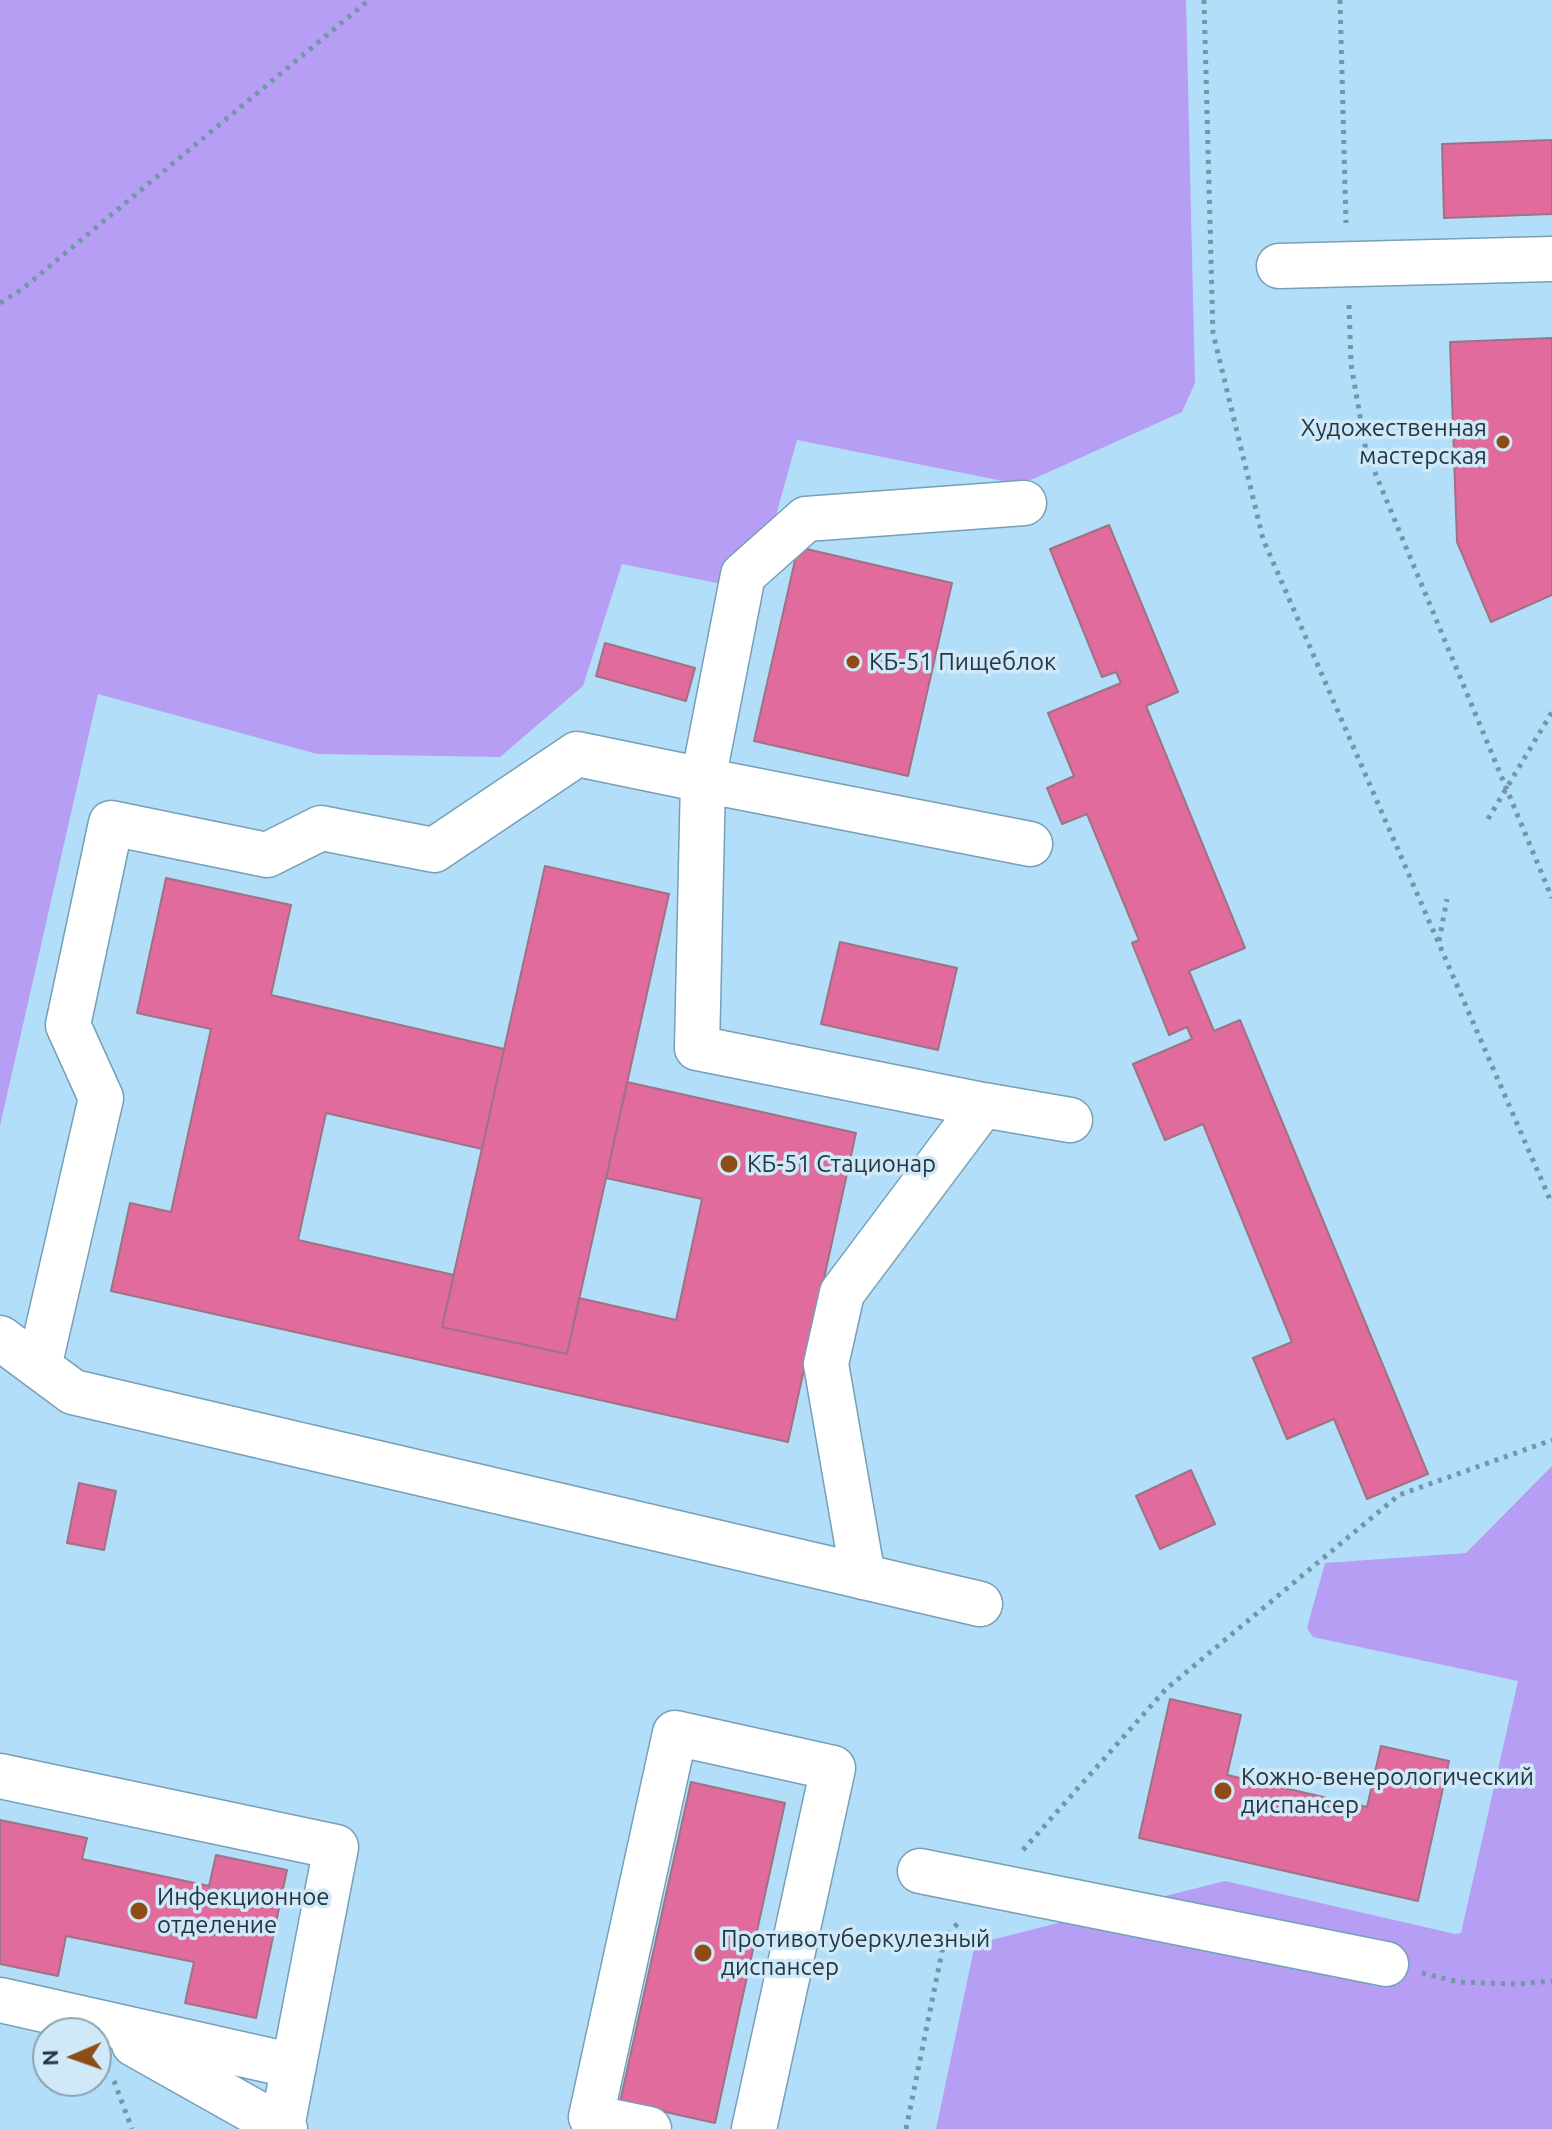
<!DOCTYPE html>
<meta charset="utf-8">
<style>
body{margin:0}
#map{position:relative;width:1552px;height:2129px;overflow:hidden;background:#b3def9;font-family:Ubuntu,sans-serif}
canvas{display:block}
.north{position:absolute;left:32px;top:2017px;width:80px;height:80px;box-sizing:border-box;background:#cfe9f9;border:2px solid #8ba2b0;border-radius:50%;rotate:268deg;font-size:22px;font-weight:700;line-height:32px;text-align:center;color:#263742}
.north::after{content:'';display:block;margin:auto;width:28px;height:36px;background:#8e4d17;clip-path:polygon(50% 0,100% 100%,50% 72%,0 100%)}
</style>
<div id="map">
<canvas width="1552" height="2129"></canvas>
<div class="north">N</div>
</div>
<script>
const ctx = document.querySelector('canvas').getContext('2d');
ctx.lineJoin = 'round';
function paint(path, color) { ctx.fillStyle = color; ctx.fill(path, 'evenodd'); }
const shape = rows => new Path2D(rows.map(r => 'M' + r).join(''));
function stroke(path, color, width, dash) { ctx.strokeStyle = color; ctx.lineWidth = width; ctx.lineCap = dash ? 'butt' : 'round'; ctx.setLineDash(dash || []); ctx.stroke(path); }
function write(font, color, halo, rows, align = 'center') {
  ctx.font = font + ' Ubuntu,sans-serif'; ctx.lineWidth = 7; ctx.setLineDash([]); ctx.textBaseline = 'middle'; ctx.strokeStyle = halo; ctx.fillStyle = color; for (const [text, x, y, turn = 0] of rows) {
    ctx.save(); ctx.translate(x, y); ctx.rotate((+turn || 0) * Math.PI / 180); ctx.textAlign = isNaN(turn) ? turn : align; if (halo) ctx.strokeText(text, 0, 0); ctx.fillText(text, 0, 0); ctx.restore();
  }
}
paint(shape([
 [0,0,1186,0,1195,383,1182,412,1031,480,1003,481,797,440,763,562,727,585,622,564,583,686,500,757,317,754,98,694,0,1126],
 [1552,1466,1552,2129,936,2129,975,1944,1225,1881,1455,1934,1461,1933,1518,1681,1313,1637,1307,1628,1325,1563,1466,1553]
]), '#b59ef4');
const building = shape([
 [1552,140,1552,214,1444,218,1442,144,1552,140],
 [1552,338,1552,595,1491,622,1457,542,1450,342,1552,338],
 [1109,525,1178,692,1146,706,1245,948,1189,971,1214,1031,1240,1020,1428,1474,1367,1499,1334,1419,1287,1439,1253,1358,1292,1342,1203,1124,1165,1140,1133,1064,1192,1039,1187,1027,1169,1035,1132,943,1139,940,1087,814,1062,824,1047,788,1074,776,1048,713,1121,683,1116,672,1102,677,1050,549,1109,525],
 [798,547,952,583,908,776,754,741,798,547],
 [605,643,695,668,686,701,596,676,605,643],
 [545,866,669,894,567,1354,442,1327,545,866],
 [166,878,291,905,271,995,504,1049,482,1149,326,1113,298,1240,454,1275,442,1327,567,1354,579,1298,676,1320,702,1199,606,1178,627,1082,856,1133,788,1442,111,1291,130,1203,171,1212,211,1029,137,1013,166,878],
 [840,942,957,968,938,1050,821,1024,840,942],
 [1191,1470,1215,1524,1160,1549,1136,1496,1191,1470],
 [79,1483,116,1491,104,1550,67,1543,79,1483],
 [1170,1699,1241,1715,1227,1775,1367,1807,1381,1746,1449,1761,1418,1901,1139,1838,1170,1699],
 [691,1782,785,1803,715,2123,620,2102,691,1782],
 [0,1820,87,1838,82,1859,209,1886,216,1855,287,1870,256,2018,185,2003,194,1962,66,1936,58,1976,0,1964,0,1820]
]);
paint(building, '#e06b9c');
stroke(building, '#9e7383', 2);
const minor = shape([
 [1279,266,1552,259],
 [1024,503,806,519,743,575,703,780,1030,844],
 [0,1338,73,1392,980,1604],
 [39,1367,101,1098,68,1025,111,823,267,855,321,828,434,850,577,754,703,780,697,1048,983,1105],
 [863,1577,826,1364,842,1293,983,1105,1070,1120],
 [0,1776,336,1847,282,2127],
 [920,1871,1386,1964],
 [0,2000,294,2066],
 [134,2044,285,2129],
 [649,2129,591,2117,675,1733,833,1768,754,2129]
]);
stroke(minor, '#769fb8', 47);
stroke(shape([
 [1204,0,1213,333,1263,539,1552,1204],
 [1340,0,1346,223],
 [0,303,21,290,369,0],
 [1349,305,1351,364,1366,451,1552,898],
 [1488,819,1552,712],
 [1439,941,1447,899],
 [1023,1850,1166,1689,1399,1495,1552,1440],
 [1422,1973,1459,1982,1518,1984,1552,1981],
 [114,2081,132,2129],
 [906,2129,945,1937,961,1920]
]), '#7595a9', 5, [4, 6]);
stroke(minor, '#fff', 44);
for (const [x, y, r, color] of [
 [1503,442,8,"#8e4d17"],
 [853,662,8,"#8e4d17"],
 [729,1164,10,"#8e4d17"],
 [1223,1791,10,"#8e4d17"],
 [139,1911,10,"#8e4d17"],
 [703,1953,10,"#8e4d17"]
]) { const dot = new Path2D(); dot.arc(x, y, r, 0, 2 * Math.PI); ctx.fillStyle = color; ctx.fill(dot); stroke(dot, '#cfe9f9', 3); }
write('24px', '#263742', '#cfe9f9', [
 ["Художественная",1487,428,"right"],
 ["мастерская",1487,456,"right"],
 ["КБ-51 Пищеблок",869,662],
 ["КБ-51 Стационар",747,1164],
 ["Кожно-венерологический",1241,1777],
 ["диспансер",1241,1805],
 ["Инфекционное",157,1897],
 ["отделение",157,1925],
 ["Противотуберкулезный",721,1939],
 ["диспансер",721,1967]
], 'left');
</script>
